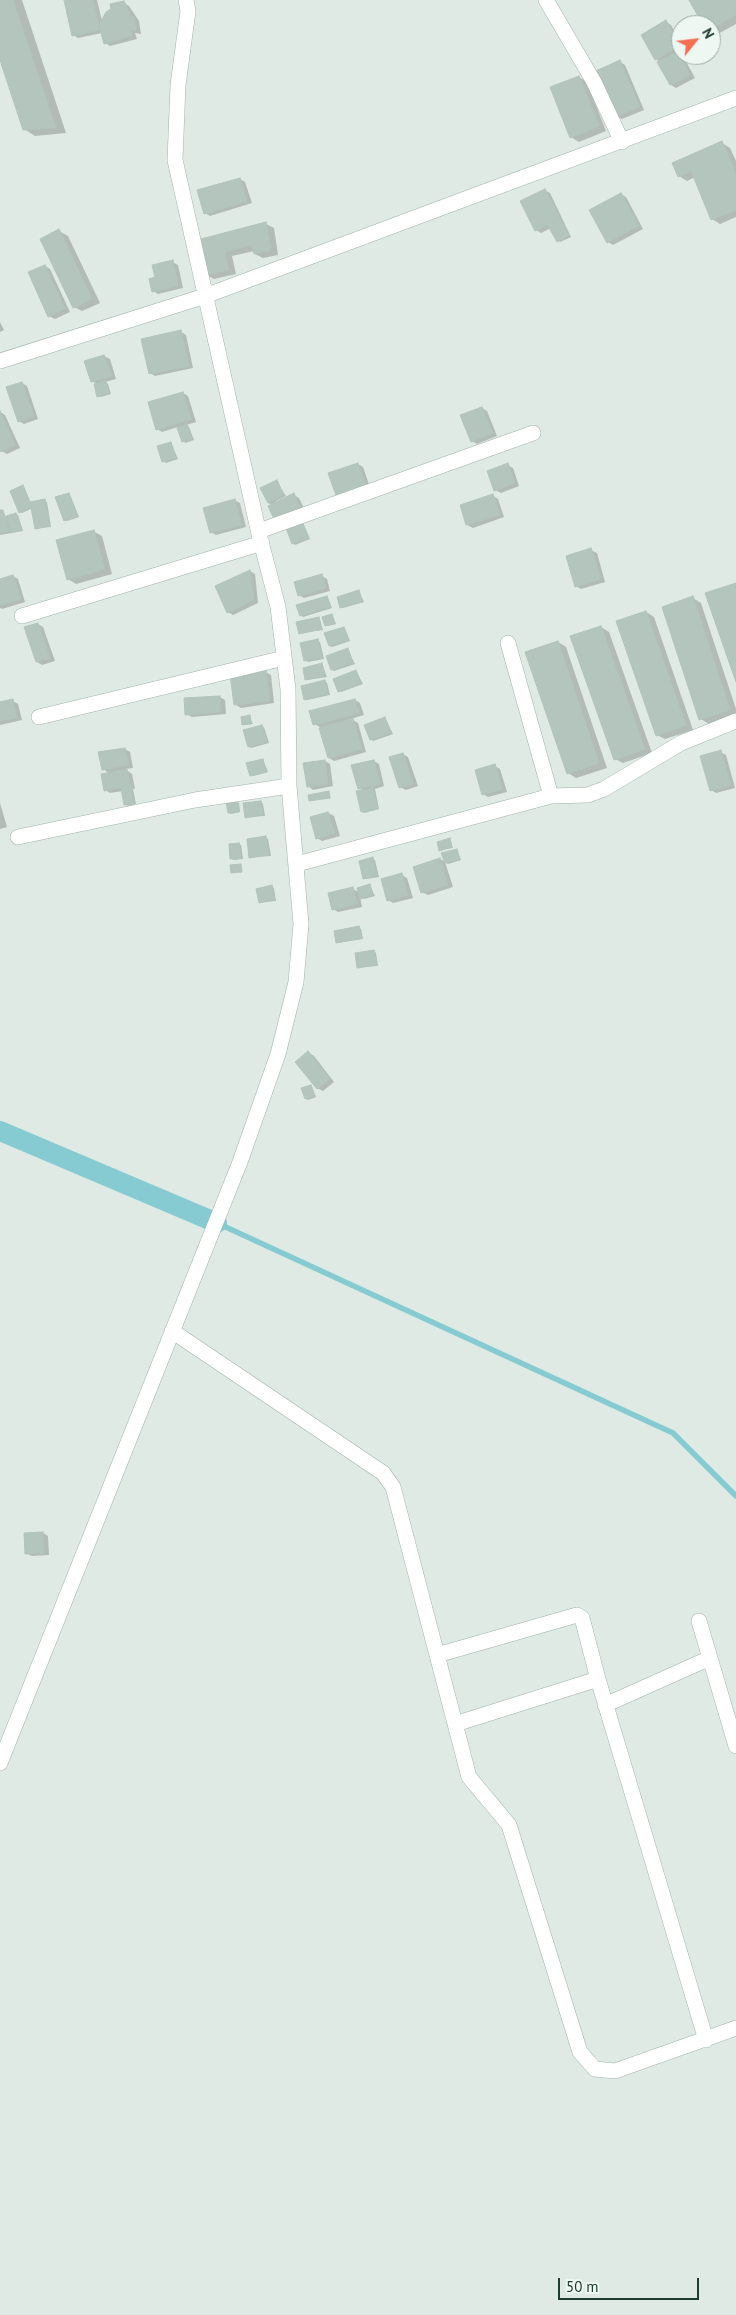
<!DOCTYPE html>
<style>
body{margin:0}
#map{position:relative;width:736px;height:2315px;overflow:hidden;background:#dfeae4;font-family:"PT Sans",sans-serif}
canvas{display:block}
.north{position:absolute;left:671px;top:15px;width:50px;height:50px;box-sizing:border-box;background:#eff7f2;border:1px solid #9caca5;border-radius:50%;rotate:61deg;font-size:14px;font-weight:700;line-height:20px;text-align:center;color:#203b31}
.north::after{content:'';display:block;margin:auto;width:18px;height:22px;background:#f57052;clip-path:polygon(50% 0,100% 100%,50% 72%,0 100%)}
.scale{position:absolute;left:558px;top:2278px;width:141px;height:22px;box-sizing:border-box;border:2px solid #203b31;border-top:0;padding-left:6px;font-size:15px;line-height:18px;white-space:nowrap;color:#203b31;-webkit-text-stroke:4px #eff7f2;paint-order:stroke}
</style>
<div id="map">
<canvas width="736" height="2315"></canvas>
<div class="north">N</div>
<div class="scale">50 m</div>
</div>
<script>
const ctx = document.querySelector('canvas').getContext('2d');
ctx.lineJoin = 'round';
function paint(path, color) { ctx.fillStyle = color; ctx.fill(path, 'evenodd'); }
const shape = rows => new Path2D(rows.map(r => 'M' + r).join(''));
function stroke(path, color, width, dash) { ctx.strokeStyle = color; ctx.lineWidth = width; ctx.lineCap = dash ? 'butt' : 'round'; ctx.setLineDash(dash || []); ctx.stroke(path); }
paint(shape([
 [0,0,22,0,66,133,35,136,24,129,0,57],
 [65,0,97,0,102,21,124,3,129,6,139,21,141,34,135,33,137,39,110,46,105,43,102,33,78,38,73,35],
 [691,0,736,0,736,24,716,35,711,32,711,25,705,25],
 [666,22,671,25,681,43,681,51,678,53,683,56,695,78,676,88,671,85,660,62,656,59],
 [620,62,625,65,644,110,622,119,617,116],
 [579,77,587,82,606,131,579,142,571,137],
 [722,143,730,148,736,161,736,217,720,224,712,219,695,177,687,181,679,176],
 [240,179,245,182,252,203,210,216,205,213],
 [544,190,550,193,571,237,560,242,551,228,541,233,536,230],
 [621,194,626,197,643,229,613,245,608,242],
 [266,224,274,228,278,255,263,258,255,254,254,251,232,256,236,274,214,279,206,275,198,241],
 [59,231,68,236,100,303,82,311,74,307],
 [172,262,178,265,183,288,158,294,153,291,156,278],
 [45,266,50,269,70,312,55,319,49,316],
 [0,322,4,330,0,332],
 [181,332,186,335,193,368,155,376,150,373],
 [104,356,110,359,116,379,105,382,108,384,111,394,101,397,98,396,98,385,92,381],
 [22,383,27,386,38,419,24,424,19,421],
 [183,393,188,396,196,422,186,425,189,427,194,440,185,443,178,427,162,432,157,429],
 [482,408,487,411,497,436,477,444,472,441],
 [0,412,5,415,20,448,7,454,2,451,0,447],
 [171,443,178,459,166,463,163,461],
 [358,464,363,467,371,490,344,500],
 [507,465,513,468,519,486,501,493,495,490],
 [276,481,286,496,276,501,277,503,294,495,299,498,305,510,280,521,273,505,268,503],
 [23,487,31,503,47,502,51,527,36,528,33,508,22,513,20,512],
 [69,494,79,517,67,521,65,520],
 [493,496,498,499,504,517,473,528,467,525,461,506],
 [234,500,240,503,246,527,216,535,211,532],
 [2,511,6,517,18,515,23,531,0,535,0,512],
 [302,523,310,539,295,545,293,543],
 [93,531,102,536,112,574,76,584,68,579],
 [591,550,597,553,605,582,581,589,576,586],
 [250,571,255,574,258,603,233,615,228,612],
 [13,576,18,579,25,602,2,609,0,608,0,581],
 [322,576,327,579,330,591,304,598,299,595],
 [359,592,364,602,343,608,341,607],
 [327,597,332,608,303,617,301,615],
 [693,598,701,603,736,709,736,715,709,724,701,719],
 [646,612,654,617,693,730,665,739,657,735],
 [332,616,336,624,328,626,326,625],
 [318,618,323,630,300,633],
 [38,624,43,627,55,661,42,665,37,662],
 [601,627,609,632,652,753,623,763,615,759],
 [344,628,350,641,332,647,330,646],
 [318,641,320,642,324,659,308,662,305,660],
 [558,642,566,647,607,768,576,778,568,773],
 [348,650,355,664,334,671,332,670],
 [322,664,327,677,307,680],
 [356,671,363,684,341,692,339,691],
 [265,672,271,675,274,703,241,708,236,705],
 [324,681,327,683,330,695,307,700,305,699],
 [220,697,225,700,226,714,192,717,186,714],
 [355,700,360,703,364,715,351,719,358,723,366,752,334,761,329,758,320,727,314,724],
 [13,701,18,704,22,720,0,725,0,703],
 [249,716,253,724,243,724],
 [385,718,393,734,373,741,371,739],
 [262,726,264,727,269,743,251,748,249,746],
 [125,749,130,752,133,768,125,769,132,774,135,789,133,789,136,804,128,806,125,804,123,791,110,793,105,790,110,774,103,769],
 [720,752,726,755,735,788,716,793,711,790],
 [403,754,408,757,418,786,406,790,400,787],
 [263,760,268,772,253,776,251,775],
 [325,761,330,764,333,786,313,790,308,786],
 [374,761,379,764,384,786,375,789,379,809,364,813,362,811,363,791,359,788],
 [495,766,500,769,507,792,488,797,483,794],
 [328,792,331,798,310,800],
 [236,802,239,803,240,812,231,814,229,813],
 [261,802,263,804,265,816,246,817],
 [0,803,7,827,0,829],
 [328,813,334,816,340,836,322,841,317,838],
 [266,838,268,839,271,856,251,857],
 [449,840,453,848,440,850],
 [239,844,241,845,243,859,234,860,231,859,230,845],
 [456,850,461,860,448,864,446,863],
 [373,859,375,860,379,877,366,879,364,878],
 [440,859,445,862,453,887,428,895,422,892],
 [402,875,407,878,413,898,393,903,388,900],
 [370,886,375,896,364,899,360,897,362,907,338,912,333,909,353,889,360,893],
 [272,887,274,888,276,901,260,902],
 [359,928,361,929,363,939,337,943],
 [374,951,376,953,378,966,358,967],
 [309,1053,314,1056,334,1082,323,1091,317,1088],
 [311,1086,316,1097,308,1100,306,1099],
 [43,1533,48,1536,49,1555,32,1556,26,1553,26,1534]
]), '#0003');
stroke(shape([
 [217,1223,673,1433,736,1496]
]), '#85cbd1', 5.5);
stroke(shape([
 [0,1131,217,1223]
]), '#85cbd1', 20);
const building = shape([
 [0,0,13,0,56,128,23,130,0,60,0,0],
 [64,0,93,0,100,30,72,36,64,0],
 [689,0,736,0,736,15,711,29,711,25,703,25,689,0],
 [124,1,131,16,134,17,136,31,131,31,132,36,104,44,99,25,106,12,111,9,110,4,124,1],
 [666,20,680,46,655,60,641,35,666,20],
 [678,51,690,75,670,85,657,62,678,51],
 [620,60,640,107,616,117,596,71,620,60],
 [579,76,599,126,570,138,550,87,579,76],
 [722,141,736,174,736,210,711,220,691,171,678,177,672,163,722,141],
 [240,178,247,201,204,214,197,190,240,178],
 [545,189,560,218,535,231,520,201,545,189],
 [621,193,639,226,607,243,589,210,621,193],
 [560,218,569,235,557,242,547,224,560,218],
 [266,222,271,250,254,254,251,245,224,252,229,270,205,275,197,240,266,222],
 [59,229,92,299,73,308,40,239,59,229],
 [173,260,178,286,152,292,149,279,155,277,152,265,173,260],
 [45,265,65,309,48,317,28,272,45,265],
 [181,330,189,366,149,374,141,339,181,330],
 [104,355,112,376,91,382,84,361,104,355],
 [106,381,109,393,97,397,94,384,106,381],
 [22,382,34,416,18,422,6,387,22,382],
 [183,392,191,419,156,430,148,402,183,392],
 [482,407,493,433,471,442,460,415,482,407],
 [0,411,15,445,1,452,0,450,0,411],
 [187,424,192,439,182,442,177,428,187,424],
 [171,442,176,458,162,462,157,446,171,442],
 [358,463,367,488,337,498,328,473,358,463],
 [508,463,515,483,494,491,487,471,508,463],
 [277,480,284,495,268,503,260,488,277,480],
 [23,485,32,507,19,513,10,491,23,485],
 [69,493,78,516,64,521,55,497,69,493],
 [294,493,300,507,274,519,268,506,294,493],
 [493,494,500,515,466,525,460,505,493,494],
 [45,499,50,526,35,529,30,502,45,499],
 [235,499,242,525,210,533,203,508,235,499],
 [0,510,3,510,9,531,0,533,0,510],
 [16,513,22,530,11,533,6,516,16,513],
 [302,521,309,538,292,544,286,528,302,521],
 [94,530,105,569,67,580,56,540,94,530],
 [591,548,601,579,575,587,566,556,591,548],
 [250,570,254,600,227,613,215,586,250,570],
 [322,574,326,588,298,596,294,582,322,574],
 [13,575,21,599,0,606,0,579,13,575],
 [736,583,736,682,705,593,736,583],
 [359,590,362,601,340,608,337,597,359,590],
 [327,596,331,607,300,616,296,605,327,596],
 [693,596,730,710,699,720,662,607,693,596],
 [646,611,686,725,656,736,616,621,646,611],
 [332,614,335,623,325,626,322,617,332,614],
 [319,617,322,629,299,634,296,622,319,617],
 [38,623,50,658,36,662,24,627,38,623],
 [601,626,645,749,614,760,570,636,601,626],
 [344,627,349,640,329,646,324,633,344,627],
 [318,639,322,658,304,661,300,643,318,639],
 [558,641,599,763,567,774,525,652,558,641],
 [348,648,353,663,331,670,326,656,348,648],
 [322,663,325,676,305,680,303,668,322,663],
 [266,670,270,701,234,705,230,674,266,670],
 [356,670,361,683,338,692,333,679,356,670],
 [325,680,328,694,304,700,301,686,325,680],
 [220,696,221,712,185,715,184,698,220,696],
 [13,699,17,718,0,721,0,702,13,699],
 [355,699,359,713,313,725,309,711,355,699],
 [250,715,251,724,242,725,241,717,250,715],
 [385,717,391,733,370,740,364,725,385,717],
 [353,718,362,749,328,758,319,728,353,718],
 [262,725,267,742,248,747,243,730,262,725],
 [125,748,129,765,102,770,98,752,125,748],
 [721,750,731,785,710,791,700,756,721,750],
 [403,753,413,784,399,788,389,757,403,753],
 [263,759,266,772,250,776,246,763,263,759],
 [325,760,328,784,307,787,303,763,325,760],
 [374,760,380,784,358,789,351,765,374,760],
 [495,764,502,789,482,795,475,770,495,764],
 [127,769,131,786,104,791,101,774,127,769],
 [131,786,134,803,124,805,121,788,131,786],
 [373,788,378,809,361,812,356,791,373,788],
 [329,791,330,798,309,801,308,795,329,791],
 [237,800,239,812,228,813,226,802,237,800],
 [261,801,263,815,245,818,243,803,261,801],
 [328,812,335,833,316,839,310,817,328,812],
 [266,836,269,855,249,858,247,839,266,836],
 [450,838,452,847,439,851,437,842,450,838],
 [239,843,241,858,230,859,229,844,239,843],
 [457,849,460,859,445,863,441,853,457,849],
 [373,857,377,876,363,879,359,861,373,857],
 [440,858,448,885,421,893,413,867,440,858],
 [241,864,242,872,231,873,230,865,241,864],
 [402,873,408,895,387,901,381,879,402,873],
 [370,884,373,895,360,899,357,888,370,884],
 [272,885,275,900,259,903,256,889,272,885],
 [353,887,357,904,332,910,328,893,353,887],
 [359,926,362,938,336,943,334,931,359,926],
 [374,950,377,965,357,968,355,953,374,950],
 [308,1051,330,1079,317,1089,295,1062,308,1051],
 [311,1085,315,1096,305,1099,301,1088,311,1085],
 [43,1532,44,1553,25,1554,24,1533,43,1532]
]);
paint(building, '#b4c5bd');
stroke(building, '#b1c4bb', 1);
const street = shape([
 [546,0,594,82,622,142],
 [0,361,205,296,736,98],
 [259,531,533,433],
 [22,616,262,543],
 [508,643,551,796],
 [39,717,284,658],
 [18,837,195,800,289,786],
 [297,864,551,796,588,795,604,789,681,743,736,721],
 [172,1331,383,1473,393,1487,469,1777,509,1825,580,2052,595,2069,615,2071,736,2028],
 [699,1621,710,1658],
 [437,1655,577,1615,582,1618,598,1679,706,2040],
 [605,1705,710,1658,736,1746],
 [455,1724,598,1679],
 [0,1763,240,1162,278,1054,296,982,301,924,289,786,288,689,278,607,260,538,175,160,178,85,188,11,186,0]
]);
stroke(street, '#a2b2ab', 16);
stroke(street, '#fff', 15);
</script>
